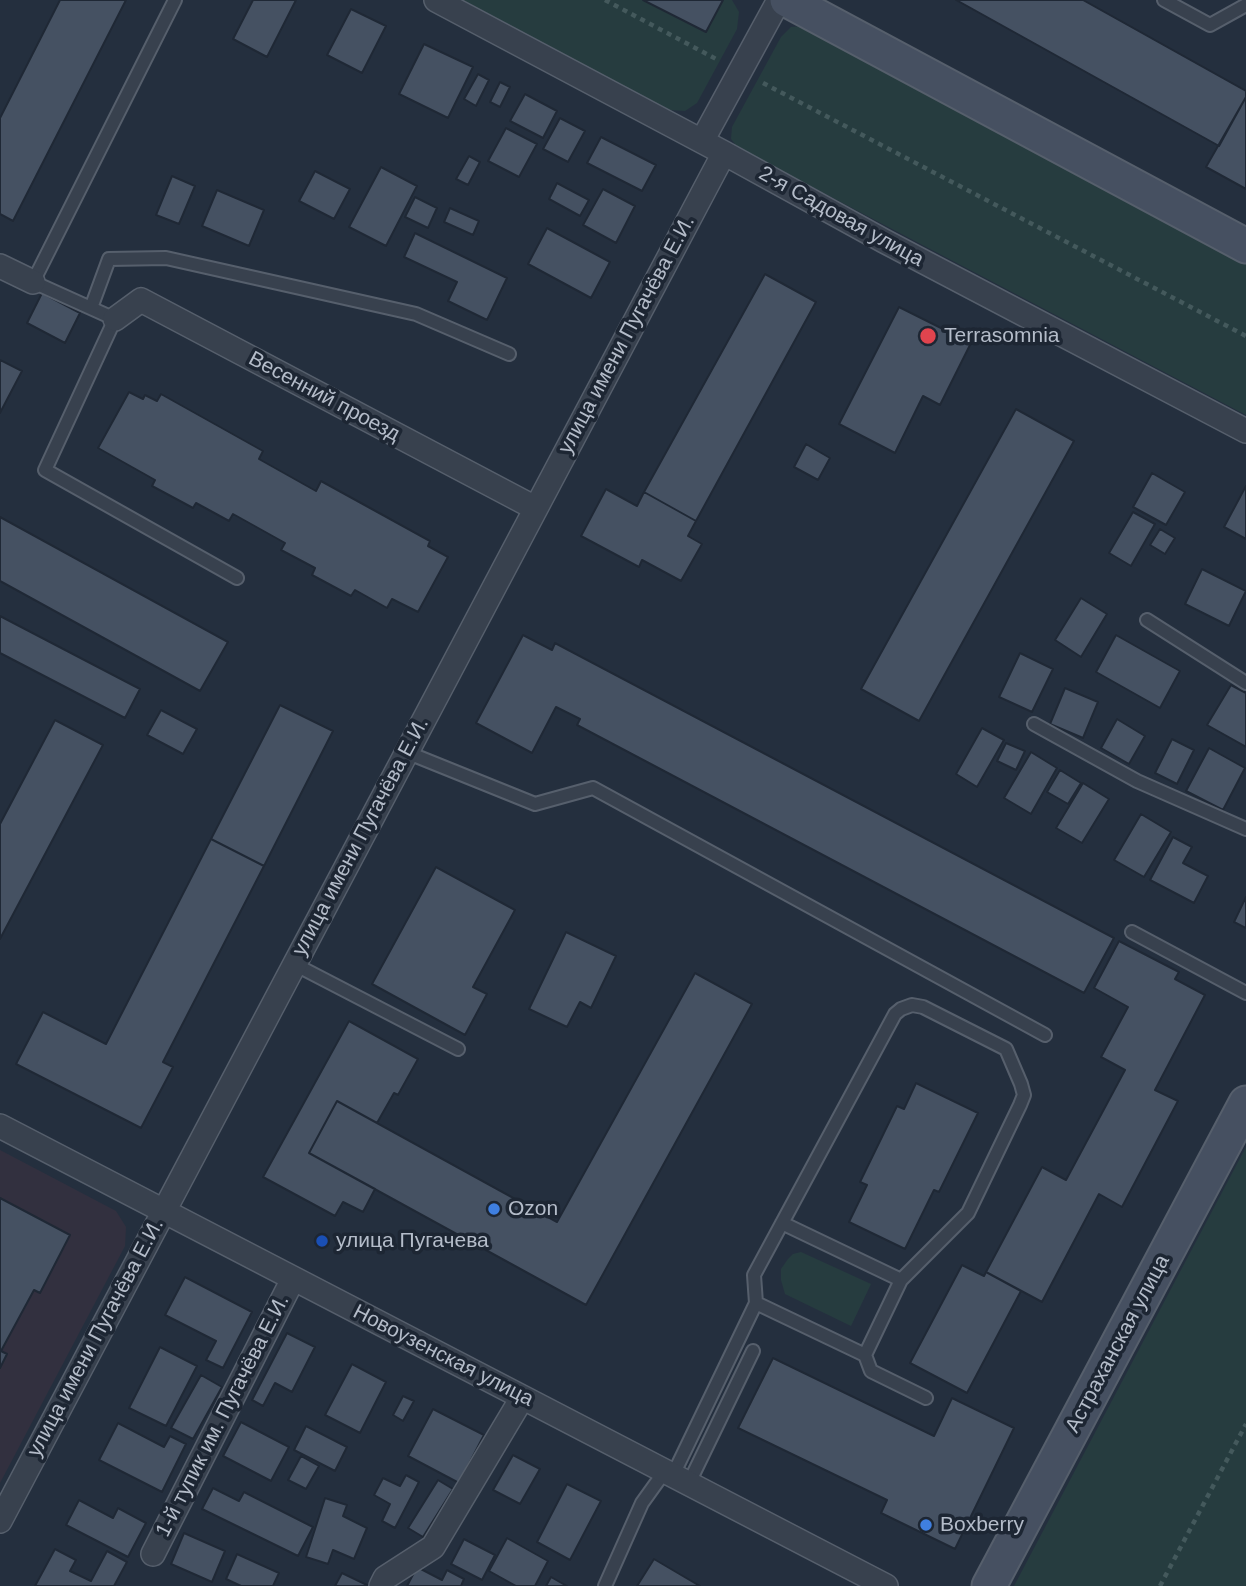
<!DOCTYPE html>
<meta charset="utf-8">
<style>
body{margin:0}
canvas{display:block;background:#242f3e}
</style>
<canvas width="1246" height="1586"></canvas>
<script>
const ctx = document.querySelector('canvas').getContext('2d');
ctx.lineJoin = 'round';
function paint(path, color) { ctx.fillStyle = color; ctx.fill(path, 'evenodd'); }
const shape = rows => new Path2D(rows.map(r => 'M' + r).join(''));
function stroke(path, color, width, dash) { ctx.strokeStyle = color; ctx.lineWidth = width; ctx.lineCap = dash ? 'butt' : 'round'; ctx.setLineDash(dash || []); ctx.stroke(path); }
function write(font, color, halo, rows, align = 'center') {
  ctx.font = font + ' Helvetica,sans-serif'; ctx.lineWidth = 7; ctx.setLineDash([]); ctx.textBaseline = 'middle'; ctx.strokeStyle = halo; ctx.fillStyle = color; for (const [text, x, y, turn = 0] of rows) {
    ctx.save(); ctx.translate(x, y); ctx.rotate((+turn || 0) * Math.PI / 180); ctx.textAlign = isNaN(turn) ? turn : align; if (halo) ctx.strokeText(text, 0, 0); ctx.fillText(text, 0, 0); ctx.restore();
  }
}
paint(shape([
 [0,1150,116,1211,126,1227,125,1246,0,1483]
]), '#32303f');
paint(shape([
 [463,0,732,0,739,12,737,29,697,103,685,111,669,110],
 [804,26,1246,263,1246,415,738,148,731,139,732,127,781,37,791,27],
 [1246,1147,1246,1586,1014,1586],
 [801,1252,871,1284,851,1326,785,1294,781,1280,781,1269,788,1259,793,1254]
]), '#263c3f');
const building = shape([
 [60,0,126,0,13,221,0,214,0,118,60,0],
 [253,0,296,0,267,57,233,39,253,0],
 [643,0,723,0,706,32,643,0],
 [956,0,1083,0,1246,91,1246,97,1219,146,956,0],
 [351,9,386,26,362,73,327,55,351,9],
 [424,44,473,67,448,118,399,94,424,44],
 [478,74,489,80,476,106,464,99,478,74],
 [500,82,510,87,500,107,490,102,500,82],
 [525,94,557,111,543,138,510,121,525,94],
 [1246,97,1246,189,1206,167,1246,97],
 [560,118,585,131,568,162,543,149,560,118],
 [506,128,537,144,519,177,488,161,506,128],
 [601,137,656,165,642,191,587,163,601,137],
 [469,156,480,162,468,185,456,179,469,156],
 [381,167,417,186,386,246,349,227,381,167],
 [315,171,350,189,334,219,299,201,315,171],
 [172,176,195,186,179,224,156,215,172,176],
 [557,183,589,200,580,216,549,199,557,183],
 [603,189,635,206,616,243,583,225,603,189],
 [217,190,264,210,249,246,202,226,217,190],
 [415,197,437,208,428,228,405,217,415,197],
 [450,208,479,221,473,235,444,222,450,208],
 [547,228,610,262,591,298,528,264,547,228],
 [415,233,507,278,487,320,448,301,457,282,404,257,415,233],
 [765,274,816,302,696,521,644,492,765,274],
 [42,293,80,313,65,343,27,323,42,293],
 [899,307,971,343,940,405,923,396,895,453,839,424,899,307],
 [0,360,22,371,0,413,0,360],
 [129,392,143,399,145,395,157,401,161,394,263,451,259,459,316,491,321,481,430,541,428,546,448,557,418,612,392,599,387,608,355,590,351,596,312,575,315,568,281,550,285,543,233,514,229,521,196,503,193,508,152,486,155,480,98,448,129,392],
 [1016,409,1074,441,919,721,861,689,1016,409],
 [806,444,830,458,818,480,794,467,806,444],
 [1152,473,1185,492,1166,525,1133,507,1152,473],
 [1246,486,1246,539,1224,527,1246,486],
 [606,489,637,506,644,492,696,521,688,536,702,544,681,581,642,560,639,567,581,536,606,489],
 [1133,512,1155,524,1131,566,1109,553,1133,512],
 [0,517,228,642,200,691,0,581,0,517],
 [1160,529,1175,538,1165,554,1150,545,1160,529],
 [1202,569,1246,591,1229,626,1185,604,1202,569],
 [1081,598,1107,614,1081,657,1055,640,1081,598],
 [0,616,140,689,125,718,0,653,0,616],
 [523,635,552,650,555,643,1114,938,1084,993,577,725,580,719,556,707,532,753,476,723,523,635],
 [1116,635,1180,671,1160,708,1096,672,1116,635],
 [1020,653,1053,669,1032,712,999,697,1020,653],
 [1231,685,1246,693,1246,747,1207,725,1231,685],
 [1065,688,1098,702,1083,738,1050,724,1065,688],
 [280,705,333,731,264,866,211,839,280,705],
 [161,710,197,729,183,754,147,735,161,710],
 [1117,719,1145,736,1129,764,1101,748,1117,719],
 [55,720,103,745,0,939,0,824,55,720],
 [982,728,1004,740,977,787,956,774,982,728],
 [1172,739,1194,750,1177,784,1155,773,1172,739],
 [1006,743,1025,751,1016,770,997,761,1006,743],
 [1209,748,1245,768,1223,810,1186,791,1209,748],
 [1031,752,1057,768,1031,814,1004,798,1031,752],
 [1060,770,1081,783,1068,804,1047,792,1060,770],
 [1083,783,1109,799,1082,843,1056,828,1083,783],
 [1141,814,1171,832,1144,877,1114,860,1141,814],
 [1173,837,1192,847,1183,863,1208,876,1194,903,1150,880,1173,837],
 [211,839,264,866,163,1062,173,1067,141,1128,16,1064,43,1012,106,1044,211,839],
 [436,867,515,910,473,987,487,994,465,1035,372,984,436,867],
 [1246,897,1246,928,1234,922,1246,897],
 [566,932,616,956,591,1008,580,1002,567,1027,529,1009,566,932],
 [1119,941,1179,972,1175,979,1205,995,1155,1090,1178,1101,1122,1207,1099,1194,1042,1302,986,1272,1042,1167,1066,1180,1125,1070,1101,1057,1128,1007,1094,988,1119,941],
 [695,973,752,1004,586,1305,309,1153,337,1101,557,1222,695,973],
 [349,1021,418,1059,398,1095,394,1093,377,1123,337,1101,309,1153,375,1189,363,1212,343,1202,335,1216,263,1177,349,1021],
 [916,1083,978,1113,939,1192,934,1190,905,1249,849,1222,867,1185,860,1182,897,1106,904,1109,916,1083],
 [0,1198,70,1235,40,1293,34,1290,1,1351,7,1354,0,1368,0,1198],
 [962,1265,984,1276,986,1272,1021,1291,967,1393,910,1363,962,1265],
 [185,1277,252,1312,223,1368,206,1360,216,1341,165,1315,185,1277],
 [287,1333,315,1347,292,1392,275,1383,263,1406,252,1400,287,1333],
 [160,1347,197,1366,166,1426,129,1408,160,1347],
 [773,1358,934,1436,952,1398,1014,1428,955,1549,881,1513,887,1500,738,1428,773,1358],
 [352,1364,386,1382,360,1433,325,1415,352,1364],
 [201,1375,222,1387,193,1439,171,1428,201,1375],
 [403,1396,414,1401,403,1421,393,1415,403,1396],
 [433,1409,484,1435,459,1483,408,1456,433,1409],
 [241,1422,289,1447,271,1481,223,1456,241,1422],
 [118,1423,164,1447,170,1436,186,1444,162,1492,99,1460,118,1423],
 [306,1426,347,1447,335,1471,294,1450,306,1426],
 [513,1455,540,1469,520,1504,493,1490,513,1455],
 [301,1456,319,1466,306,1489,288,1480,301,1456],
 [406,1475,419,1482,395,1528,382,1521,390,1504,374,1495,383,1478,400,1486,406,1475],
 [438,1480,453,1489,423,1537,408,1528,438,1480],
 [567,1484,601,1501,570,1560,537,1542,567,1484],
 [213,1488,239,1501,244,1492,313,1527,298,1556,202,1509,213,1488],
 [325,1498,347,1505,343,1516,367,1528,354,1559,333,1550,328,1564,306,1557,325,1498],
 [79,1500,113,1518,118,1508,146,1523,128,1557,66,1525,79,1500],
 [184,1533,225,1551,212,1582,171,1564,184,1533],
 [507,1538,548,1561,535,1586,516,1586,489,1571,507,1538],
 [464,1539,495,1555,482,1580,451,1564,464,1539],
 [55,1549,76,1560,70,1571,91,1581,107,1551,127,1562,114,1586,35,1586,55,1549],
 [237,1554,279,1573,273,1586,241,1586,226,1579,237,1554],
 [654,1559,700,1586,637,1586,654,1559],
 [417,1567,442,1580,447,1570,464,1579,461,1586,407,1586,417,1567],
 [342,1573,367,1585,367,1586,335,1586,342,1573],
 [551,1577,567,1586,546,1586,551,1577]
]);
paint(building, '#455162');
stroke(building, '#1f2835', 2);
const lane = shape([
 [175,0,33,282,115,319,45,470,237,578],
 [1164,0,1210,25,1246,5],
 [91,308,109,259,166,258,416,314,509,354],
 [1147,620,1246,683],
 [1034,724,1137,781,1246,829],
 [406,752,535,804,593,788,1045,1035],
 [1132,932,1246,993],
 [294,964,458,1049],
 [782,1223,901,1280],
 [865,1355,871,1371,926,1398],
 [673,1475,756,1303,754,1275,895,1014,901,1009,912,1005,923,1007,1006,1049,1021,1084,1024,1095,1020,1105,968,1213,901,1280,865,1355,756,1303],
 [689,1483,753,1351],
 [605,1586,642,1503,665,1471]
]);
const street = shape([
 [436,0,724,153,884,241,1246,431],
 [702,141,779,0],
 [0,266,33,282],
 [115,319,141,300,535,508],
 [0,1126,886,1586],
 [0,1521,724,153],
 [153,1554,293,1279],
 [381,1586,385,1578,433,1547,522,1398]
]);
const secondary = shape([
 [787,0,1246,246],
 [989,1586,1246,1103]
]);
stroke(lane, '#565f6c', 16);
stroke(street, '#565f6c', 26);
stroke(secondary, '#565f6c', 37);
stroke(shape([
 [605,0,718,60],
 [763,83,1246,336],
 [1160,1586,1246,1424]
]), '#44595c', 4.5, [5, 5]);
stroke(lane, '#38414e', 12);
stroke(street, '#38414e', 23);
stroke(secondary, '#465061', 33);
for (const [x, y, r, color] of [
 [928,336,9,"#e0444e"],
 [494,1209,7,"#3f7fe0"],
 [322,1241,7,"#1a4fb4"],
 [926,1525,7,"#3f7fe0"]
]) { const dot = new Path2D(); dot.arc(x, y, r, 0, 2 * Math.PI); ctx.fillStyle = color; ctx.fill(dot); stroke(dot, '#1d2633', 2.5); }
write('21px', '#b4bcc9', '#1d2633', [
 ["2-я Садовая улица",841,217,29],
 ["улица имени Пугачёва Е.И.",627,335,-62],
 ["Весенний проезд",324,397,28],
 ["улица имени Пугачёва Е.И.",361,837,-62],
 ["улица имени Пугачёва Е.И.",96,1338,-62],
 ["Астраханская улица",1118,1344,-62],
 ["Новоузенская улица",443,1356,27],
 ["1-й тупик им. Пугачёва Е.И.",223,1416,-63]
]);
write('21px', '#b4bcc9', '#1d2633', [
 ["Terrasomnia",944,336],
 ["Ozon",508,1209],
 ["улица Пугачева",336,1241],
 ["Boxberry",940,1525]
], 'left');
</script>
